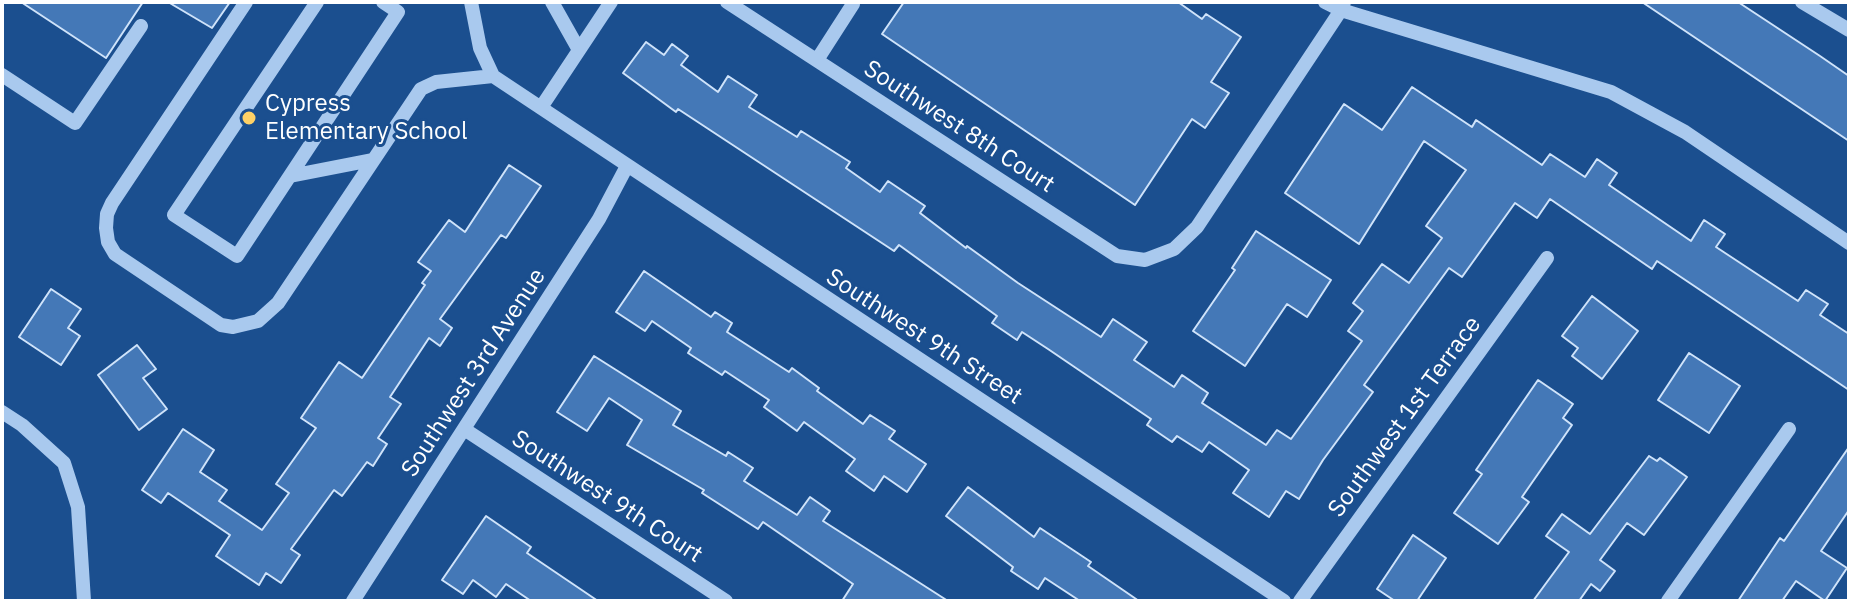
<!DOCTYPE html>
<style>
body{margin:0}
#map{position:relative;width:1851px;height:603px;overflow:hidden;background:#1b4f8f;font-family:"IBM Plex Sans",sans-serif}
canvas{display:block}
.frame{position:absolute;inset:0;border:4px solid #fff;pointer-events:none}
</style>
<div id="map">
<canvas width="1851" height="603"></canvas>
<div class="frame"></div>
</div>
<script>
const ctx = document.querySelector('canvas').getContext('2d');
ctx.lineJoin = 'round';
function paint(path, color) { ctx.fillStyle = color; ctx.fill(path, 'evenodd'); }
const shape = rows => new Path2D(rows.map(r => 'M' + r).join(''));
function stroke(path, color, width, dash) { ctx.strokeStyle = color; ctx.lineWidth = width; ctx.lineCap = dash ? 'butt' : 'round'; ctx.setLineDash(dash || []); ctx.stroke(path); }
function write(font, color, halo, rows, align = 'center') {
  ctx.font = font + ' "IBM Plex Sans",sans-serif'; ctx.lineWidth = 6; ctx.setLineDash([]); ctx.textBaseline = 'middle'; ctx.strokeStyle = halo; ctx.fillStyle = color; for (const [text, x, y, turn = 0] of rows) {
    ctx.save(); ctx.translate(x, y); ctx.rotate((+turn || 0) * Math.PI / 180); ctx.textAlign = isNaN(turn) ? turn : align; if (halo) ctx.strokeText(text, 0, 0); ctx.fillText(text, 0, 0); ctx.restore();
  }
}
const building = shape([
 [21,2,143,2,106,58,21,2],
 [168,2,230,2,212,28,168,2],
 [904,2,1178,2,1202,19,1206,14,1241,37,1211,82,1229,93,1205,128,1192,119,1135,205,882,34,904,2],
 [1642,2,1738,2,1820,56,1849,76,1849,141,1642,2],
 [646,42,664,55,672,44,688,56,681,65,718,92,728,76,757,95,749,107,797,137,801,131,850,162,846,168,880,192,888,181,925,206,920,213,966,248,967,246,1018,283,1101,337,1113,319,1147,342,1134,360,1174,387,1182,375,1208,393,1202,403,1266,445,1277,430,1291,439,1362,341,1348,331,1363,311,1353,303,1382,264,1409,283,1442,238,1426,226,1466,170,1424,141,1359,244,1285,193,1344,104,1382,130,1412,87,1472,127,1476,120,1542,165,1550,154,1585,177,1597,159,1617,173,1609,185,1691,241,1704,220,1725,234,1716,247,1798,301,1806,290,1828,304,1820,315,1849,334,1849,390,1657,261,1652,269,1550,199,1537,218,1515,203,1462,277,1449,268,1364,385,1373,392,1323,460,1299,499,1286,491,1269,517,1233,493,1249,470,1209,442,1202,452,1177,436,1172,442,1147,425,1151,419,1048,349,1022,332,1017,340,992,323,997,316,899,245,894,251,678,109,676,112,623,73,646,42],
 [509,165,541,186,506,238,501,235,440,319,452,328,440,346,429,338,390,397,401,404,378,438,387,444,373,466,367,462,342,496,334,490,291,549,300,555,281,583,266,573,259,585,216,556,230,535,168,493,161,503,142,490,183,429,214,450,200,472,227,490,219,501,262,530,289,493,276,484,316,428,301,418,339,362,362,378,425,285,422,283,431,271,418,262,449,220,465,232,509,165],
 [1256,231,1331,280,1307,317,1287,304,1245,366,1193,331,1235,270,1232,268,1256,231],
 [644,271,711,317,715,312,732,323,727,332,789,372,792,368,819,388,817,391,863,424,870,415,895,431,889,439,926,464,907,492,884,476,874,491,846,471,855,459,804,422,797,431,764,407,769,400,725,371,722,375,688,353,691,348,652,321,645,331,616,312,644,271],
 [51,289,81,309,68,328,80,336,61,365,19,337,51,289],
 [1592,296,1638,331,1602,379,1572,356,1578,348,1562,336,1592,296],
 [137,345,156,369,143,378,167,409,139,430,98,375,137,345],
 [1689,353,1740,386,1709,433,1658,400,1689,353],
 [594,356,681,411,673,425,726,456,728,452,753,468,744,481,797,515,810,497,830,511,823,521,948,601,842,601,853,584,763,522,758,529,702,493,704,490,627,445,642,420,609,398,587,431,557,412,594,356],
 [1538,380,1573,404,1563,418,1572,425,1522,497,1529,502,1498,544,1454,513,1482,474,1476,470,1538,380],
 [1849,447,1849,510,1821,551,1847,568,1825,601,1796,581,1782,601,1738,601,1780,538,1784,541,1849,447],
 [1649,456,1657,461,1660,458,1687,477,1644,535,1627,523,1600,560,1615,571,1600,591,1591,584,1579,601,1533,601,1569,552,1546,536,1562,514,1590,534,1649,456],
 [968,487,1034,537,1040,528,1091,562,1088,566,1139,601,1080,601,1045,578,1038,589,1011,571,1013,567,946,516,968,487],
 [486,516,531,547,527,553,598,601,531,601,506,584,496,597,473,580,463,594,442,580,486,516],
 [1413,535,1446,558,1417,601,1395,601,1377,589,1413,535]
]);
paint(building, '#4478b7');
stroke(building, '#cfe3fa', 2);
stroke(shape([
 [246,2,112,203,107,214,106,228,108,242,115,254,221,325,233,327,258,321,278,303,421,89,436,82,493,76],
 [317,2,174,215,237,256,398,12,383,2],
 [471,2,480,48,493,76,1284,601],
 [552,2,579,50],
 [727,2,1117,256,1145,260,1174,249,1197,227,1341,10,1344,2],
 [1325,2,1341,10,1611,92,1685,132,1849,243],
 [1802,2,1849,30],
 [817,60,853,4],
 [2,75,75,123,141,26],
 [542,106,611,2],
 [290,176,372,160],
 [2,412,22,425,64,463,78,507,84,601],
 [464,429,726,601],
 [353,601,599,219,627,166],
 [1300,601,1547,258],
 [1668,601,1789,429]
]), '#a9c9ee', 14);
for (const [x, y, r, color] of [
 [249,118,8,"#ffd166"]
]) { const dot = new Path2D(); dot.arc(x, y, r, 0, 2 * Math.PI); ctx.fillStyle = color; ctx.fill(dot); stroke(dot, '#1b4f8f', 3); }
write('24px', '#fff', '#1b4f8f', [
 ["Cypress",265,104],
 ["Elementary School",265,132]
], 'left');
write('24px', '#fff', '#1b4f8f', [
 ["Southwest 8th Court",959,127,33],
 ["Southwest 9th Street",924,337,33],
 ["Southwest 3rd Avenue",474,373,-57],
 ["Southwest 1st Terrace",1405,417,-54],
 ["Southwest 9th Court",607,497,33]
]);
</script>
